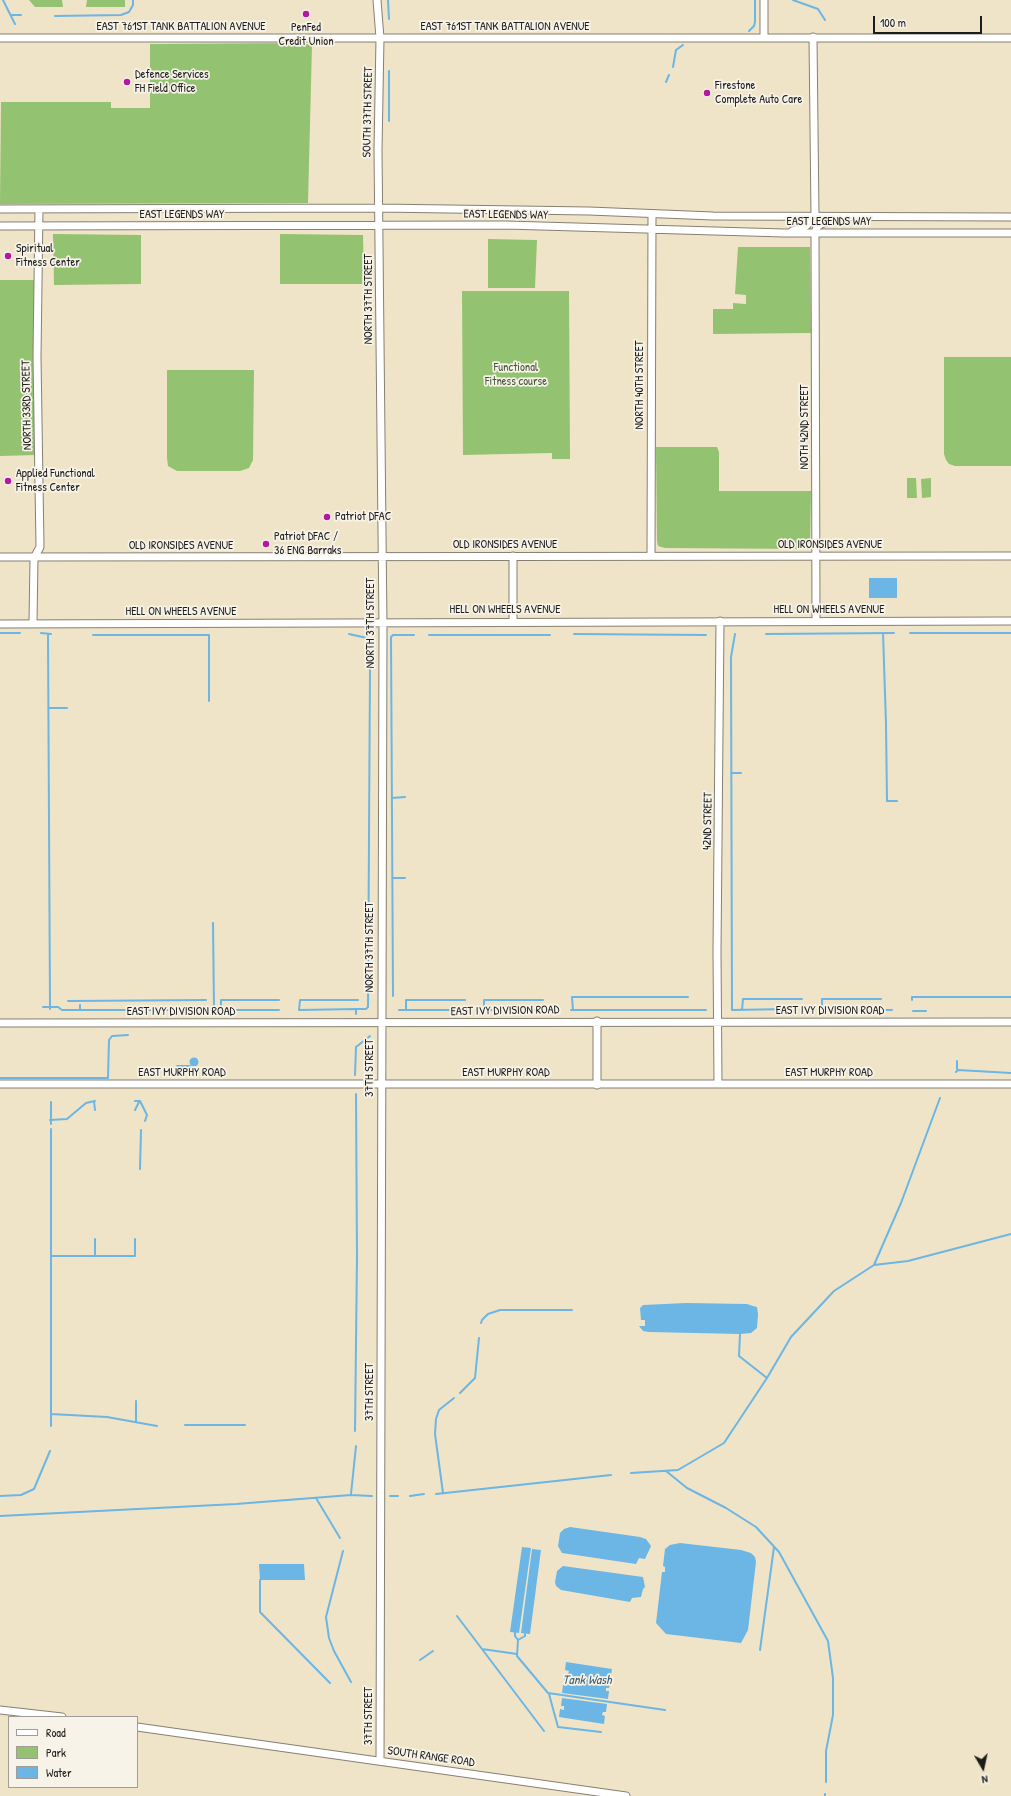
<!DOCTYPE html>
<style>
body{margin:0}
#map{position:relative;width:1011px;height:1796px;overflow:hidden;background:#f0e4c8;font-family:"Patrick Hand",sans-serif}
canvas{display:block}
.legend{position:absolute;left:8px;top:1716px;width:130px;height:72px;box-sizing:border-box;background:#f7f3e8;border:1px solid #9f9d96;margin:0;padding:5px 7px;list-style:none;font-size:12px;color:#1c1c1c}
.legend li{display:flex;align-items:center;gap:8px;height:20px}
.legend b{width:20px;border:1px solid #9f9d96}
.north{position:absolute;left:963px;top:1748px;width:40px;height:40px;-webkit-text-stroke:3px #f7f3e8;paint-order:stroke;rotate:171deg;font-size:11px;font-weight:700;line-height:16px;text-align:center;color:#1c1c1c}
.north::after{content:'';display:block;margin:auto;width:14px;height:18px;background:#1c1c1c;clip-path:polygon(50% 0,100% 100%,50% 72%,0 100%)}
.scale{position:absolute;left:873px;top:16px;width:109px;height:18px;box-sizing:border-box;border:2px solid #1c1c1c;border-top:0;padding-left:5px;font-size:12px;line-height:14px;white-space:nowrap;color:#1c1c1c;-webkit-text-stroke:3px #f7f3e8;paint-order:stroke}
</style>
<div id="map">
<canvas width="1011" height="1796"></canvas>
<ul class="legend">
<li><b style="height:5px;background:#fff"></b>Road</li>
<li><b style="height:11px;background:#93c271"></b>Park</li>
<li><b style="height:11px;background:#6bb6e4"></b>Water</li>
</ul>
<div class="north">N</div>
<div class="scale">100 m</div>
</div>
<script>
const ctx = document.querySelector('canvas').getContext('2d');
ctx.lineJoin = 'round';
function paint(path, color) { ctx.fillStyle = color; ctx.fill(path, 'evenodd'); }
const shape = rows => new Path2D(rows.map(r => 'M' + r).join(''));
function stroke(path, color, width, dash) { ctx.strokeStyle = color; ctx.lineWidth = width; ctx.lineCap = dash ? 'butt' : 'round'; ctx.setLineDash(dash || []); ctx.stroke(path); }
function write(font, color, halo, rows, align = 'center') {
  ctx.font = font + ' "Patrick Hand",sans-serif'; ctx.lineWidth = 3.5; ctx.setLineDash([]); ctx.textBaseline = 'middle'; ctx.strokeStyle = halo; ctx.fillStyle = color; for (const [text, x, y, turn = 0] of rows) {
    ctx.save(); ctx.translate(x, y); ctx.rotate((+turn || 0) * Math.PI / 180); ctx.textAlign = isNaN(turn) ? turn : align; if (halo) ctx.strokeText(text, 0, 0); ctx.fillText(text, 0, 0); ctx.restore();
  }
}
paint(shape([
 [29,0,62,0,63,7,35,7],
 [87,0,125,0,125,7,86,7],
 [301,43,312,45,308,203,0,204,1,102,111,102,111,108,150,108,150,44],
 [53,234,141,235,141,284,54,285],
 [280,234,363,235,364,284,280,284],
 [488,239,537,240,535,288,488,288],
 [738,247,810,247,811,333,713,334,713,309,733,309,733,303,746,304,746,295,735,294],
 [0,280,34,280,35,455,0,456],
 [462,291,569,291,570,459,552,459,552,453,463,455],
 [944,357,1011,357,1011,466,955,466,949,464,946,460,944,454],
 [167,370,254,370,253,460,249,468,240,471,177,471,168,466,167,458],
 [656,447,717,447,719,452,719,491,811,491,810,545,803,549,665,548,658,546,657,541],
 [907,478,916,478,917,498,907,498],
 [931,478,931,497,922,498,921,479]
]), '#93c271');
paint(shape([
 [869,578,897,578,897,598,869,598],
 '189.5 1062a4.5 4.5 0 1 1 9 0a4.5 4.5 0 1 1-9 0Z',
 [686,1303,747,1304,753,1306,757,1307,758,1314,757,1328,751,1333,740,1334,649,1332,643,1331,639,1326,645,1326,645,1320,641,1320,640,1308,643,1305],
 [570,1527,640,1537,646,1539,651,1546,645,1559,639,1558,636,1564,562,1553,558,1546,560,1533,564,1529],
 [680,1543,741,1550,751,1553,755,1557,756,1562,748,1630,741,1643,666,1634,656,1623,662,1572,665,1572,665,1567,663,1566,665,1549,670,1545],
 [522,1547,531,1548,519,1633,510,1632],
 [532,1549,541,1550,530,1634,521,1633],
 [259,1564,304,1564,305,1580,260,1580],
 [563,1566,643,1577,645,1587,643,1589,641,1597,632,1598,630,1602,561,1590,556,1586,555,1582,557,1571],
 [566,1662,612,1669,611,1676,608,1676,607,1680,611,1680,609,1688,606,1688,606,1691,609,1691,608,1699,562,1693,563,1685,567,1685,567,1682,564,1682,564,1674,568,1674,569,1671,565,1670],
 [562,1698,607,1704,606,1712,603,1712,602,1715,605,1716,604,1724,559,1717,560,1709,564,1710,564,1706,561,1706]
]), '#6bb6e4');
stroke(shape([
 [3,0,15,24],
 [388,0,389,19],
 [793,0,818,9,825,20],
 [12,15,21,15],
 [55,16,121,15,129,12,133,5,133,0],
 [749,31,754,26,755,22,755,0],
 [673,67,676,50,683,45],
 [389,71,389,121],
 [666,82,669,75],
 [0,633,20,633],
 [41,633,51,634],
 [883,633,886,724,887,801,897,801],
 [910,633,1011,633],
 [349,634,367,638,370,668,368,1007,366,1009,356,1009],
 [574,634,706,635],
 [735,634,731,657,732,1010,788,1009],
 [766,634,894,633],
 [93,635,209,635,209,701],
 [429,635,550,635],
 [49,708,67,708],
 [731,773,741,773],
 [392,798,405,797],
 [393,878,405,878],
 [213,923,214,1010],
 [393,996,391,637,393,635,414,635],
 [881,999,822,999,822,1008,824,1010,892,1010],
 [912,1000,912,997,1011,997],
 [68,1001,206,1000],
 [80,1005,80,1010],
 [43,1007,50,1007,48,634],
 [50,1009,50,1007,58,1007,62,1010,129,1010],
 [145,1010,279,1010],
 [221,1010,221,1000,279,1000],
 [399,1010,466,1010],
 [406,1010,406,1000,465,1000],
 [482,1010,553,1010],
 [484,1010,484,1000,543,1000],
 [571,1010,706,1010],
 [573,1010,572,997,688,997],
 [742,1010,743,999,802,999],
 [913,1011,926,1011],
 [356,1014,356,1009,299,1010,300,1000,358,1000],
 [957,1061,957,1069],
 [177,1066,190,1066],
 [956,1072,958,1070,1011,1073],
 [355,1075,356,1047,370,1036],
 [0,1078,108,1078,109,1040,112,1036,128,1035],
 [94,1101,95,1110],
 [135,1101,140,1101,147,1115,145,1121],
 [51,1102,51,1124],
 [135,1110,139,1102],
 [50,1120,67,1119,86,1103,95,1101],
 [51,1129,51,1426],
 [140,1169,141,1130],
 [51,1256,135,1256,135,1239],
 [95,1256,95,1239],
 [874,1265,908,1261,1011,1234],
 [481,1323,482,1320,488,1314,500,1310,572,1310],
 [740,1334,739,1356,767,1378],
 [460,1393,475,1378,479,1338],
 [136,1401,136,1422],
 [51,1414,107,1417,157,1426],
 [185,1425,245,1425],
 [355,1431,357,1256,356,1094],
 [666,1471,687,1488,726,1508,756,1527,779,1552,828,1641,833,1678,833,1715,826,1751,826,1782],
 [631,1473,678,1470,724,1443,767,1378,791,1337,834,1291,874,1265,901,1203,940,1098],
 [443,1493,435,1434,436,1419,439,1410,454,1398],
 [351,1494,356,1446],
 [436,1494,611,1475],
 [0,1496,21,1495,34,1489,50,1451],
 [390,1496,398,1496],
 [410,1496,424,1494],
 [316,1498,340,1538],
 [0,1516,236,1504,351,1495,372,1496],
 [343,1551,326,1617,329,1638,334,1651,351,1682],
 [260,1580,260,1612,330,1683],
 [457,1616,544,1731],
 [515,1632,515,1636,518,1640,517,1656,548,1693,665,1710],
 [518,1640,525,1636,525,1634],
 [482,1649,517,1654],
 [760,1650,774,1547],
 [420,1660,433,1651],
 [549,1694,558,1727,601,1732],
 [825,1796,825,1794]
]), '#6bb6e4', 2);
const minor = shape([
 [377,0,380,38,378,150,383,627,380,1761],
 [764,0,764,37],
 [813,37,815,217],
 [0,38,1011,38],
 [0,209,379,208,589,211,713,216,1011,217],
 [0,226,506,225,784,233,1011,233],
 [792,231,806,226,815,217],
 [513,556,513,621],
 [651,556,652,214],
 [0,557,1011,556],
 [816,621,815,233,817,227,821,224,835,219],
 [33,623,34,558,40,547,37,357,39,209],
 [0,624,1011,621],
 [597,1021,597,1085],
 [0,1023,1011,1022],
 [0,1084,1011,1084],
 [718,1084,717,951,720,621],
 [0,1710,62,1717],
 [137,1727,626,1796]
]);
stroke(minor, '#868072', 9);
stroke(minor, '#fff', 7);
for (const [x, y, r, color] of [
 [306,14,4,"#b5179e"],
 [127,82,4,"#b5179e"],
 [707,93,4,"#b5179e"],
 [8,256,4,"#b5179e"],
 [8,481,4,"#b5179e"],
 [327,517,4,"#b5179e"],
 [266,544,4,"#b5179e"]
]) { const dot = new Path2D(); dot.arc(x, y, r, 0, 2 * Math.PI); ctx.fillStyle = color; ctx.fill(dot); stroke(dot, '#f7f3e8', 1.5); }
write('12px', '#1c1c1c', '#f7f3e8', [
 ["EAST 761ST TANK BATTALION AVENUE",181,27],
 ["EAST 761ST TANK BATTALION AVENUE",505,27],
 ["SOUTH 37TH STREET",368,112,-89],
 ["EAST LEGENDS WAY",182,215],
 ["EAST LEGENDS WAY",506,215,1],
 ["EAST LEGENDS WAY",829,222],
 ["NORTH 37TH STREET",369,299,-90],
 ["NORTH 40TH STREET",640,385,-90],
 ["NORTH 33RD STREET",27,405,-91],
 ["NOTH 42ND STREET",805,427,-90],
 ["OLD IRONSIDES AVENUE",505,545],
 ["OLD IRONSIDES AVENUE",830,545],
 ["OLD IRONSIDES AVENUE",181,546],
 ["HELL ON WHEELS AVENUE",505,610],
 ["HELL ON WHEELS AVENUE",829,610],
 ["HELL ON WHEELS AVENUE",181,612],
 ["NORTH 37TH STREET",371,623,-90],
 ["42ND STREET",708,821,-89],
 ["NORTH 37TH STREET",370,947,-90],
 ["EAST IVY DIVISION ROAD",505,1011,-1],
 ["EAST IVY DIVISION ROAD",830,1011],
 ["EAST IVY DIVISION ROAD",181,1012],
 ["37TH STREET",370,1068,-90],
 ["EAST MURPHY ROAD",182,1073],
 ["EAST MURPHY ROAD",506,1073],
 ["EAST MURPHY ROAD",829,1073],
 ["37TH STREET",370,1392,-90],
 ["37TH STREET",369,1716,-90],
 ["SOUTH RANGE ROAD",431,1757,8]
]);
write('12px', '#1c1c1c', '#f7f3e8', [
 ["PenFed",306,28,"center"],
 ["Credit Union",306,42,"center"],
 ["Defence Services",135,75],
 ["FH Field Office",135,89],
 ["Firestone",715,86],
 ["Complete Auto Care",715,100],
 ["Spiritual",16,249],
 ["Fitness Center",16,263],
 ["Applied Functional",16,474],
 ["Fitness Center",16,488],
 ["Patriot DFAC",335,517],
 ["Patriot DFAC /",274,537],
 ["36 ENG Barraks",274,551]
], 'left');
write('12px', '#46563a', '#f7f3e8', [
 ["Functional",516,368],
 ["Fitness course",516,382]
]);
write('italic 13px', '#3c5a6c', '#f7f3e8', [
 ["Tank Wash",587,1681]
]);
</script>
